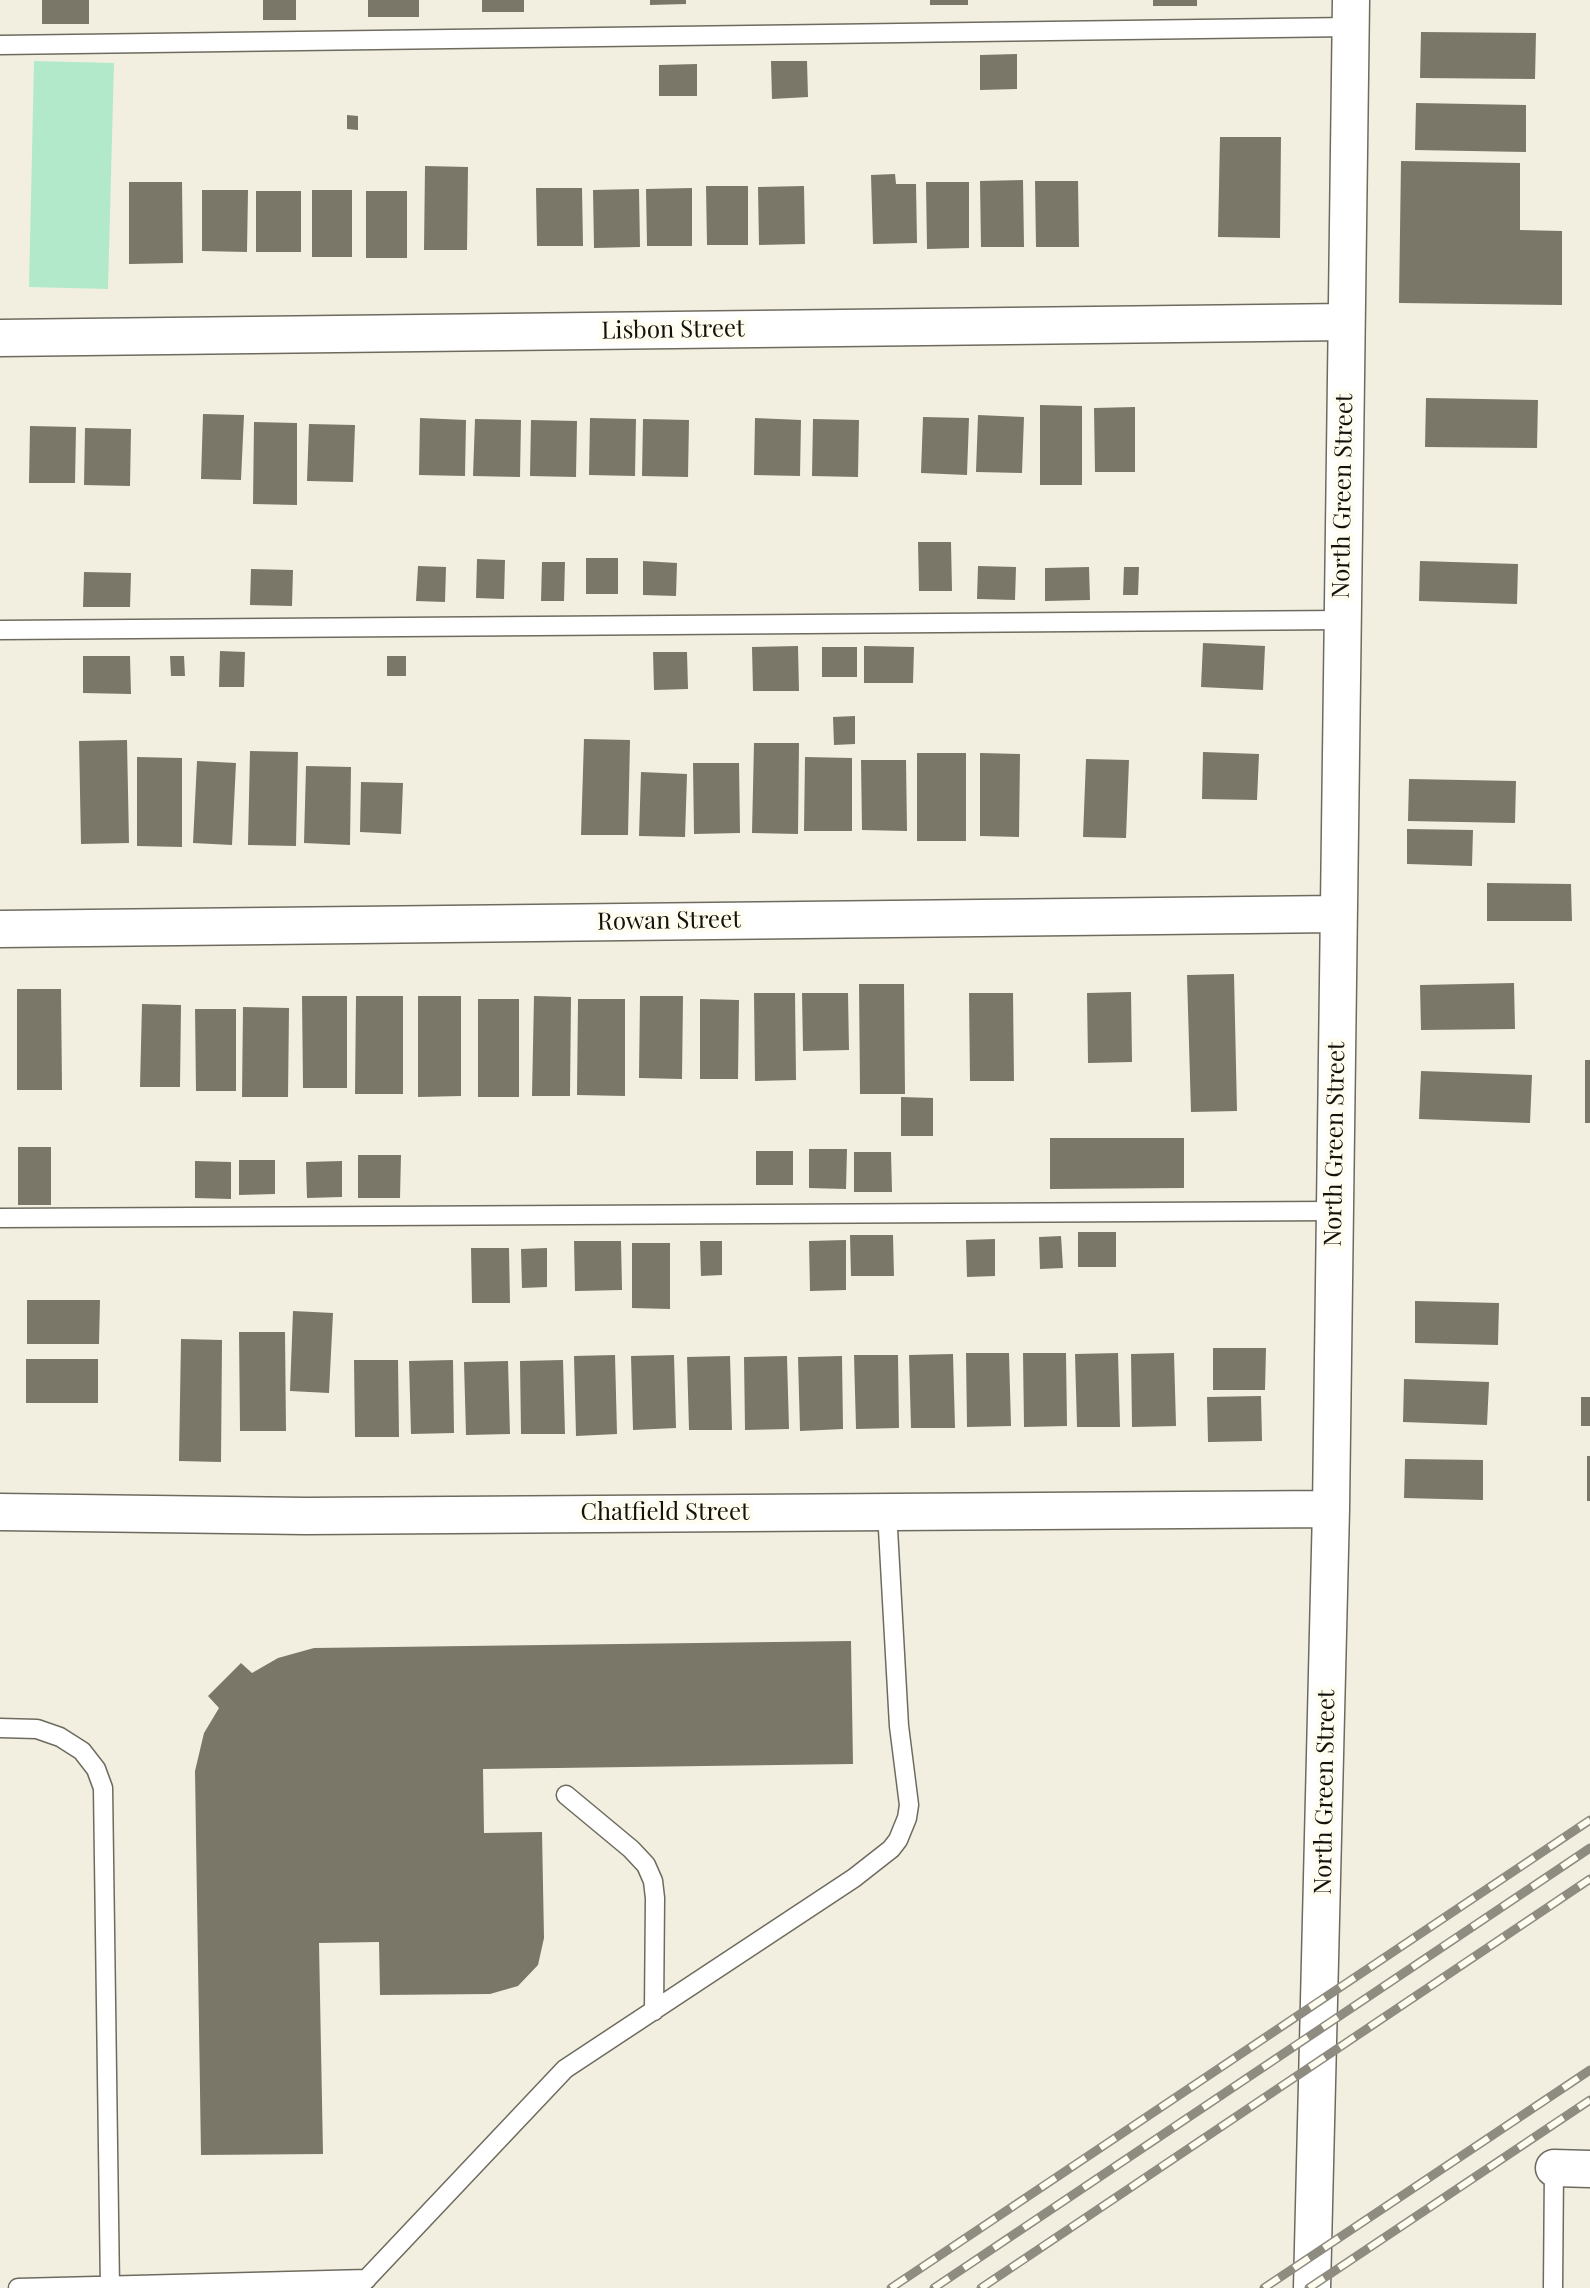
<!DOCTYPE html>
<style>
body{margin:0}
canvas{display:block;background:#f2efe0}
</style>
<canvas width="1590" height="2288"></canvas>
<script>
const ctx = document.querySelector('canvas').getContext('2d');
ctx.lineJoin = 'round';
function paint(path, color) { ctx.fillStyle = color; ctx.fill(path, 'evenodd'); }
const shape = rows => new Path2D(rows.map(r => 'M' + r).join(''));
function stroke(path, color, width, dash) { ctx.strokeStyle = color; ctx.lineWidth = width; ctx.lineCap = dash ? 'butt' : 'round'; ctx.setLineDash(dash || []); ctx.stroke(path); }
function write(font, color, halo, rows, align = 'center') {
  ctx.font = font + ' "Playfair Display",serif'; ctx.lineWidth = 8; ctx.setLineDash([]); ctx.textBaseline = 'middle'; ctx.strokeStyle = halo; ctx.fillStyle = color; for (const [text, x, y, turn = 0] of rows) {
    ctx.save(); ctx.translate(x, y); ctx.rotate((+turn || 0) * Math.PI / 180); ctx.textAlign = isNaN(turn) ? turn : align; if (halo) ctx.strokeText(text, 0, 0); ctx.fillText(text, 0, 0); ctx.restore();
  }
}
paint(shape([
 [34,61,114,63,108,289,29,287]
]), '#b2e9ca');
paint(shape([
 [42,0,89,0,89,24,42,24],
 [263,0,296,0,296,20,263,20],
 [368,0,419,0,419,17,368,17],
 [482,0,524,0,524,12,482,12],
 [650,0,686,0,686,4,650,5],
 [930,0,968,0,968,5,930,5],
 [1153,0,1197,0,1197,6,1153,6],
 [1421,32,1536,33,1535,79,1420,78],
 [1017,54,1017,89,980,90,980,55],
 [771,61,807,61,808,97,772,99],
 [697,64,697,96,659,96,659,65],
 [1416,103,1526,105,1526,152,1415,150],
 [347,115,358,116,358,130,347,129],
 [1220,137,1281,137,1280,238,1218,237],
 [1401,161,1520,163,1520,230,1562,231,1562,305,1399,303],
 [425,166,468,167,467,250,424,250],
 [895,174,896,184,916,184,917,243,873,244,871,175],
 [1023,180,1024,247,981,247,980,181],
 [1035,181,1078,181,1079,247,1036,247],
 [129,182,182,182,183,263,129,264],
 [926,182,969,182,969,248,927,249],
 [706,186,748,186,748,245,707,245],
 [804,186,805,244,759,245,758,187],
 [536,188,582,188,583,246,537,246],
 [692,188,692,246,647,246,646,189],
 [639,189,640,247,594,248,593,190],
 [202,190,248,190,247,252,202,251],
 [312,190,352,190,352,257,312,257],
 [256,191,301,191,301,252,256,252],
 [366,191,407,191,407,258,366,258],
 [1426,398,1538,400,1537,448,1425,447],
 [1040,405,1082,406,1082,485,1040,485],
 [1135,407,1135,472,1095,472,1094,408],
 [203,414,244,415,241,480,201,479],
 [978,415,1024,417,1022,473,976,472],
 [923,417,969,418,967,475,921,473],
 [420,418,466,420,465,476,419,475],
 [590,418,636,419,635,476,589,475],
 [755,418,801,420,800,476,754,475],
 [475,419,521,420,520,477,473,476],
 [643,419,689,420,688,477,642,476],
 [813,419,859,420,858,477,812,476],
 [531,420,577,421,576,477,530,476],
 [254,422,297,423,297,505,253,504],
 [309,424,355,425,353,482,307,481],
 [30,426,76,427,75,483,29,483],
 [85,428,131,429,130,486,84,485],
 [918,542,951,542,952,591,919,591],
 [586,558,618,558,618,594,586,594],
 [477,559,505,560,504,599,476,598],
 [643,561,677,563,676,596,643,595],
 [1420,561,1518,564,1517,604,1419,601],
 [542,562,565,562,564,601,541,601],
 [418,566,446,567,445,602,416,601],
 [978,566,1016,567,1015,600,977,599],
 [1089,567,1090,600,1045,601,1045,568],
 [1124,567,1139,567,1138,595,1123,595],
 [251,569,293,570,292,606,250,605],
 [84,572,131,573,130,607,83,607],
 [1203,643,1265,646,1263,690,1201,687],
 [798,646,799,691,753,691,752,647],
 [864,646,914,647,913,683,864,683],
 [822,647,857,647,857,677,822,677],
 [220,651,245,652,244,687,219,687],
 [653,652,687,652,688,689,654,690],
 [83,656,130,656,131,694,83,693],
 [170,656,184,656,185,676,171,676],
 [387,656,406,656,406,676,387,676],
 [855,716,855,744,834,745,833,717],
 [584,739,630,740,628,835,581,835],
 [127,740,129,843,81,844,79,741],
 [754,743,799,743,798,834,752,833],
 [250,751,298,752,296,846,248,845],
 [1203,752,1259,754,1257,800,1202,799],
 [917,753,966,753,966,841,917,841],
 [980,753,1020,754,1019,837,980,836],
 [137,757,182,758,182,847,137,846],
 [805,757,852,758,852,831,804,831],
 [1086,759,1129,760,1126,838,1083,837],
 [861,760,906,760,907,831,862,830],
 [197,761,236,763,232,845,193,843],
 [693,763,739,763,740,833,694,834],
 [306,766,351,767,350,845,304,843],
 [641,772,687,774,685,837,639,836],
 [1409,779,1516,781,1515,823,1408,821],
 [361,782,403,783,401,834,360,832],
 [1407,829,1473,830,1472,866,1407,864],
 [1487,883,1571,884,1572,921,1487,921],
 [1234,974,1237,1111,1191,1112,1187,975],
 [1514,983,1515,1029,1421,1030,1420,985],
 [859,984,904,984,905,1094,860,1094],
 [17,989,61,989,62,1090,17,1090],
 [1131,992,1132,1062,1088,1063,1087,993],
 [754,993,795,993,796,1080,755,1081],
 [802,993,848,993,849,1050,803,1051],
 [969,993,1013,993,1014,1081,970,1081],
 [302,996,347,996,347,1088,303,1088],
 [356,996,403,996,403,1094,355,1094],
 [418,996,461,996,461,1096,418,1097],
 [534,996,571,997,570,1096,532,1096],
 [640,996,683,996,682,1079,639,1078],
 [478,999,519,999,519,1097,478,1097],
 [578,999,625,999,625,1096,577,1095],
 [700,999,739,1000,738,1079,700,1079],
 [142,1004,181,1005,180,1087,140,1087],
 [243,1007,289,1008,288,1097,242,1097],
 [195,1009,236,1009,236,1091,196,1091],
 [1585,1060,1590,1060,1590,1123,1585,1123],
 [1421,1071,1532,1075,1530,1123,1419,1119],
 [901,1097,933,1098,933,1136,901,1136],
 [1050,1138,1184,1138,1184,1188,1050,1189],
 [18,1147,51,1147,51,1205,18,1205],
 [809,1149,847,1149,846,1189,809,1188],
 [756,1151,793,1151,793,1185,756,1185],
 [854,1152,891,1152,892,1192,854,1192],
 [358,1155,401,1155,400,1198,358,1198],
 [239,1160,275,1160,275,1194,239,1195],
 [195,1161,231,1162,231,1199,195,1198],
 [342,1161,342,1197,307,1198,306,1162],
 [1078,1232,1116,1232,1116,1267,1078,1267],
 [850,1235,893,1235,894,1276,851,1276],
 [1061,1236,1063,1268,1040,1269,1039,1237],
 [995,1239,995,1276,967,1277,966,1240],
 [846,1240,846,1290,810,1291,809,1241],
 [574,1241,621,1241,622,1290,575,1291],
 [700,1241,722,1241,722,1275,701,1276],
 [632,1243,670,1243,670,1309,632,1308],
 [471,1248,509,1248,510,1303,472,1303],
 [547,1248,547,1287,522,1288,521,1249],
 [27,1300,100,1300,99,1344,27,1344],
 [1415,1301,1499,1303,1498,1345,1415,1343],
 [293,1311,333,1313,329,1393,290,1391],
 [239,1332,285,1332,286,1431,240,1431],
 [181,1339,222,1340,221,1462,179,1461],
 [1213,1348,1266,1348,1265,1390,1213,1390],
 [966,1353,1009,1353,1011,1426,967,1427],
 [1023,1353,1066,1353,1067,1426,1024,1427],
 [1118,1353,1120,1427,1077,1427,1075,1354],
 [1174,1353,1176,1426,1132,1427,1131,1354],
 [953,1354,955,1428,911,1428,909,1355],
 [615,1355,617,1434,576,1436,574,1356],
 [674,1355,676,1428,633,1430,631,1356],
 [854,1355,898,1355,899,1428,856,1429],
 [730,1356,732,1430,689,1430,687,1357],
 [787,1356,789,1429,745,1430,744,1357],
 [842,1356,843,1429,800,1431,798,1357],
 [26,1359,98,1359,98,1403,26,1403],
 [354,1360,398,1360,399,1437,355,1437],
 [453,1360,454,1433,411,1434,409,1361],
 [563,1360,565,1434,521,1434,520,1361],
 [508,1361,510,1434,466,1435,464,1362],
 [1404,1379,1489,1382,1487,1425,1403,1422],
 [1261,1396,1262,1441,1208,1442,1207,1397],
 [1581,1397,1590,1397,1590,1426,1581,1426],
 [1587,1456,1590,1456,1590,1501,1587,1501],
 [1405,1459,1483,1460,1483,1500,1404,1498],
 [851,1641,853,1764,483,1769,484,1833,542,1832,544,1938,538,1965,518,1986,490,1994,380,1995,379,1942,319,1943,323,2154,201,2155,195,1771,204,1733,219,1708,208,1696,241,1663,252,1673,278,1658,314,1648]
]), '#7a7769');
const lane = shape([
 [0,45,1350,27],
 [0,630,1342,620],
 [0,1218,1334,1211],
 [0,1728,37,1729,60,1737,82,1751,96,1769,103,1788,110,2288],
 [566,1795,631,1849,646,1865,653,1881,655,1898,654,2011],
 [18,2288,367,2279],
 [358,2288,565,2069,854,1878,891,1849,898,1840,907,1818,909,1805,899,1726,887,1511],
 [1553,2288,1554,2168]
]);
const street = shape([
 [0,338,1346,322],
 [0,929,1337,914],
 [0,1512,306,1516,1331,1509],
 [1554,2168,1590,2169],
 [1312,2288,1331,1509,1351,0]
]);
stroke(lane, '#6e6b5e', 21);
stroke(street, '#6e6b5e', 39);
stroke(lane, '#fff', 18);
stroke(street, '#fff', 36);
const rail = shape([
 [891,2288,1590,1820],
 [934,2288,1590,1848],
 [981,2288,1590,1879],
 [1264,2288,1590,2070],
 [1309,2288,1590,2100]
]);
stroke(rail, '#8e8b81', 9);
stroke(rail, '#fffcf0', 6, [18]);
write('24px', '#13120d', '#fffcf0', [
 ["Lisbon Street",673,330,-1],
 ["North Green Street",1343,496,-89],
 ["Rowan Street",669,921,-1],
 ["North Green Street",1335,1144,-89],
 ["Chatfield Street",665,1513],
 ["North Green Street",1325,1792,-89]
]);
</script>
